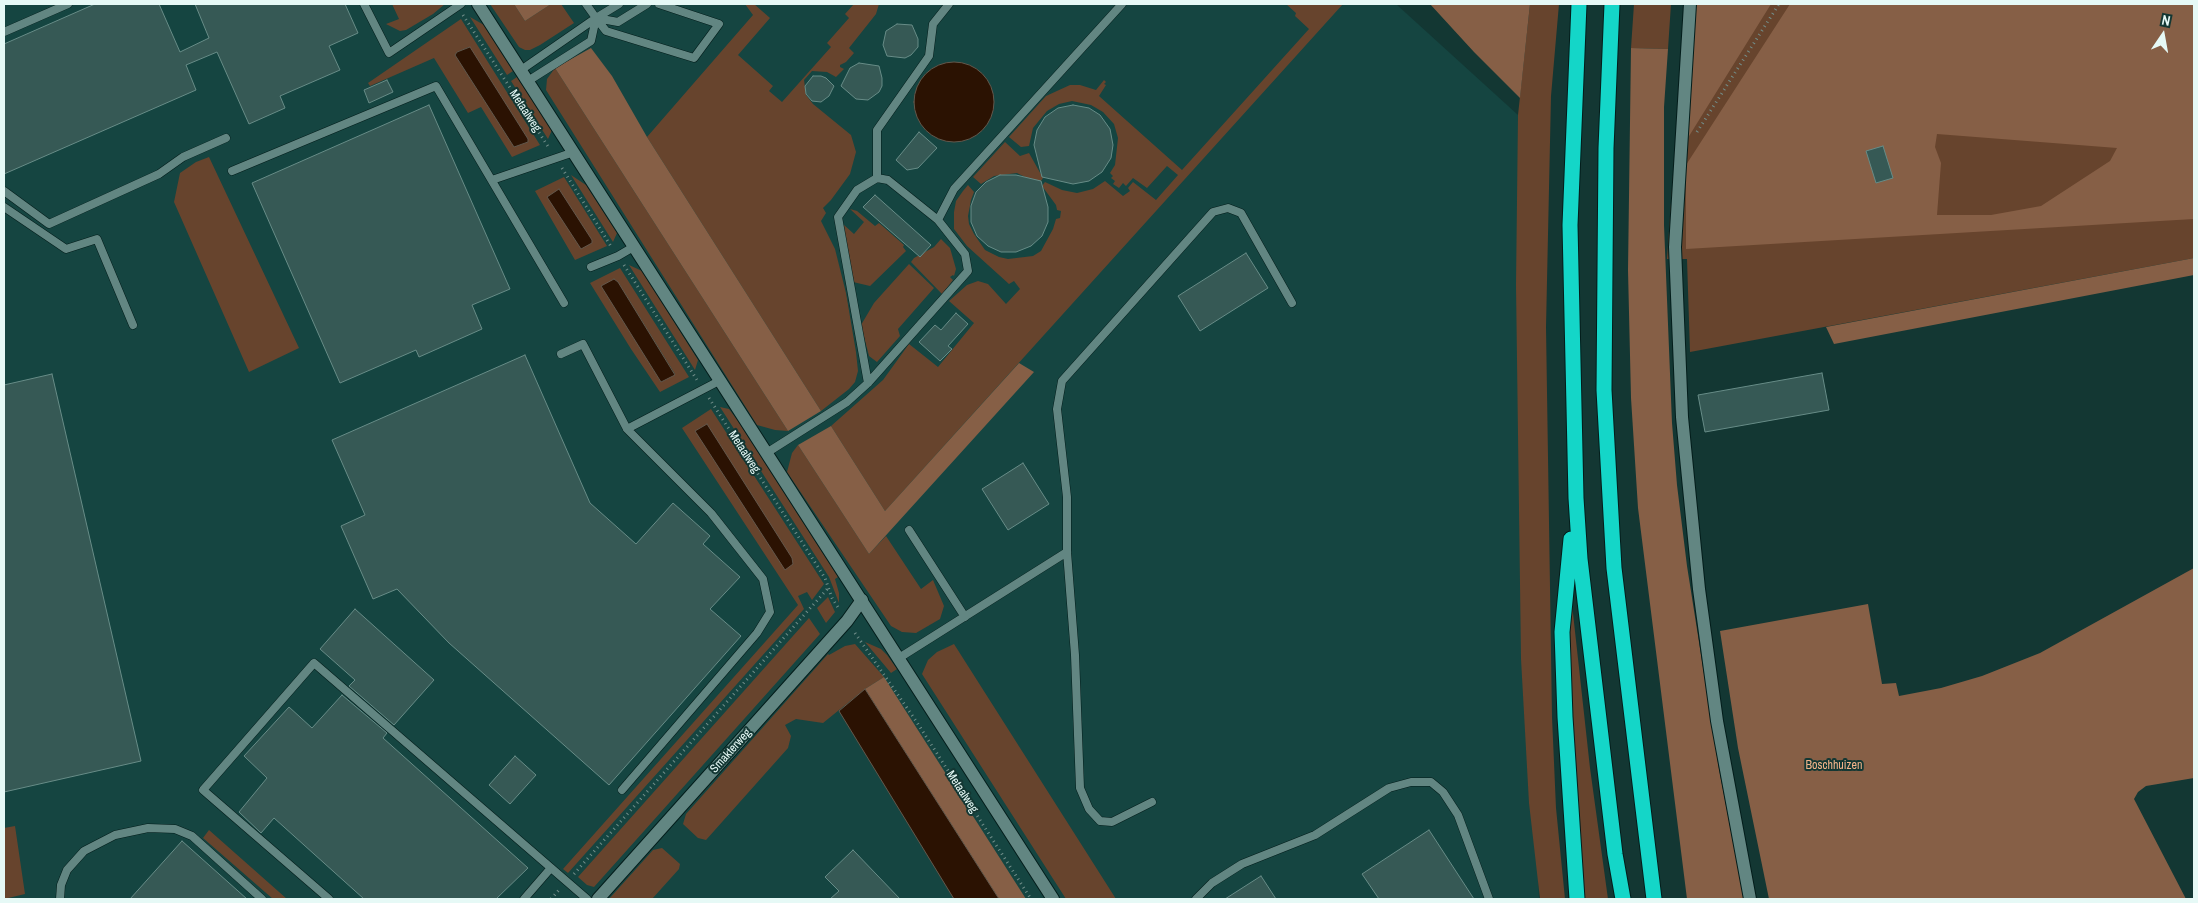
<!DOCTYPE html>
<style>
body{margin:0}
#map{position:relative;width:2198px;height:903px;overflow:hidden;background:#133733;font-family:"Archivo Narrow",sans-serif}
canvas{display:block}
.frame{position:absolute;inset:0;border:5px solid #e6f9f6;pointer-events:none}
.north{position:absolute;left:2138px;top:10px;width:50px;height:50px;-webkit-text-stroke:4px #133733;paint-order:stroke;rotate:12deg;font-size:14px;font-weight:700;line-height:20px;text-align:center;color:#e6f9f6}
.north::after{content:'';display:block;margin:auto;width:18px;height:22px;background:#e6f9f6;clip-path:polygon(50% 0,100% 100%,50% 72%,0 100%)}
</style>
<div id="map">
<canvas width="2198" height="903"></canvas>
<div class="frame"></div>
<div class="north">N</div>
</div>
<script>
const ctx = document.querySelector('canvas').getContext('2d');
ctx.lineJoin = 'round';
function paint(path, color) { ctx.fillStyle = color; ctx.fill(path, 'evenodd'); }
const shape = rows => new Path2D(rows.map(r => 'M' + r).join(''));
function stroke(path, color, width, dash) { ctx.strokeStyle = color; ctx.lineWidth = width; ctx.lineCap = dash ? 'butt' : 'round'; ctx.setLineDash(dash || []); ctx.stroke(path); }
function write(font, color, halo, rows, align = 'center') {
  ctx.font = font + ' "Archivo Narrow",sans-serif'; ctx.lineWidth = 4; ctx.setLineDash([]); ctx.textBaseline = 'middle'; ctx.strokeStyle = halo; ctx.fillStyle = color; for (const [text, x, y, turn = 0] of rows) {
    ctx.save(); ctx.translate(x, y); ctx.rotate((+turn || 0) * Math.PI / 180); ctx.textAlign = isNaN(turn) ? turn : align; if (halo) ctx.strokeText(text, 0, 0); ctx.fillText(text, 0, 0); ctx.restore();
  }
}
paint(shape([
 [4,4,1396,4,1518,115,1539,899,4,899]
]), '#154541');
paint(shape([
 [392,4,445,4,433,14,406,30,400,31,386,24,399,19],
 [490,4,514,4,525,21,551,4,561,4,574,23,540,45,530,50,525,50,519,47],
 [745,4,754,4,770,18,738,55,773,86,769,91,782,102,831,47,827,43,849,18,845,14,854,4,879,4,876,14,849,48,854,53,846,62,840,65,840,67,844,69,836,77,827,72,812,71,804,80,806,95,813,104,851,135,856,152,850,174,831,200,823,208,826,213,821,221,835,249,846,293,856,352,858,371,855,382,849,389,821,411,647,137,753,15],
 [1286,4,1343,4,885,511,831,426,883,380,909,344,938,367,974,323,949,301,967,285,978,281,988,284,1006,304,1020,289,1014,281,1009,284,967,246,954,229,954,212,956,201,963,191,968,185,974,192,971,200,968,216,969,224,974,234,985,250,999,257,1008,259,1033,256,1041,251,1053,229,1056,219,1060,218,1061,211,1057,210,1056,205,1042,186,1045,182,1062,190,1077,193,1093,189,1105,181,1123,196,1130,191,1128,188,1133,182,1156,200,1178,175,1167,166,1147,188,1133,178,1126,186,1123,183,1119,188,1113,184,1115,181,1111,178,1113,176,1110,173,1115,165,1118,138,1114,124,1103,112,1091,105,1072,101,1059,104,1047,111,1033,128,1029,146,1021,147,1009,137,1046,96,1070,85,1080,85,1096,90,1104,80,1106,82,1104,84,1106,85,1099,96,1182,170,1309,29,1295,16,1296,13],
 [1530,4,1559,4,1551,96,1546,327,1552,717,1556,808,1565,899,1540,899,1529,803,1521,659,1516,285,1518,115],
 [1634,4,1671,4,1668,49,1631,48],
 [1685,4,2194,4,2194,258,1690,352,1687,259,1667,259],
 [470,17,484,25,513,71,507,75],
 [461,19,540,145,512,157,481,107,468,113,434,58,370,86,368,83],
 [469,47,528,139,528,142,514,147,455,55,457,52],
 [555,68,788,431,775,430,757,425,546,90,547,79],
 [517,77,552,130,548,139,511,81],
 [1005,142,1020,156,1029,153,1043,178,1039,184,1017,173,994,176,981,184,973,177],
 [209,157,299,348,249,372,174,202,180,173,196,162],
 [571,175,586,185,617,233,613,242],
 [564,177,607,246,575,260,535,191],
 [850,209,857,211,875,226,879,223,904,245,903,247,906,251,870,286,853,282,842,235,845,231,842,228,844,225,854,234,864,222],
 [941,239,950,248,956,269,954,276,953,275,950,277,953,280,942,294,911,262,914,258,934,247],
 [909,264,934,288,898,329,900,336,877,362,869,356,861,325,874,303],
 [629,265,642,271,698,360,695,370],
 [620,268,689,377,660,392,631,349,590,283],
 [614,279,618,282,675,374,661,382,602,287],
 [720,407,729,409,738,421,838,577,835,579,839,593,839,603,829,577],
 [711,409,824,584,812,600,807,592,798,596,804,609,568,873,563,869,798,605,682,428],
 [798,445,869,554,886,536,921,589,933,580,944,606,940,619,916,633,902,632,891,626,787,472,792,453],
 [1569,595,1571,595,1590,768,1608,899,1584,899,1573,773],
 [828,597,835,612,826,623,817,608],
 [809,618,820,634,594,887,587,885,578,877],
 [865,642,881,649,887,655,897,669,891,673],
 [855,644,884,677,865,689,823,723,796,719,785,725,791,736,788,748,706,840,698,838,683,824,686,814,828,654,829,655,845,646],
 [954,644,1116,899,1066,899,922,674,928,660,937,652],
 [15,826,25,894,4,899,4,828],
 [209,830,287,899,273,899,203,838],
 [662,848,680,864,679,869,652,899,609,899,653,850]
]), '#67442d');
paint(shape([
 [514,4,551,4,525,21],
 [1430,4,1530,4,1520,98,1474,52],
 [1692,4,1771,4,1686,141],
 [1790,4,2194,4,2194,219,1686,249,1686,165],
 [1937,134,2117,148,2110,161,2041,206,1991,215,1937,215,1941,163,1935,147],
 [591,48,612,76,647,137,821,411,788,431,555,68],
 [1631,48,1668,49,1664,107,1664,225,1672,423,1677,485,1687,566,1719,769,1744,899,1687,899,1638,508,1631,398,1628,270],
 [2194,258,2194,275,1834,344,1826,327],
 [1019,363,1034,372,869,554,798,445,831,426,885,511],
 [2194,568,2194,778,2146,786,2138,792,2134,799,2186,899,1769,899,1738,748,1720,631,1868,604,1882,684,1896,683,1899,696,1941,688,1982,676,2040,653],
 [884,677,1026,899,999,899,865,689]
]), '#865f46');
const water = shape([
 [470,47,528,139,528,142,514,147,455,55,457,52,470,47],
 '914 102a40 40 0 1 1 80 0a40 40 0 1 1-80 0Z',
 [559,189,592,240,592,243,581,249,547,197,559,189],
 [614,279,618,282,675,375,661,382,601,286,614,279],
 [707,424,792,558,793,564,785,570,695,431,707,424],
 [865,689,999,899,954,899,839,711,865,689]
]);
paint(water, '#2b1202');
stroke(water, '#63574b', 1);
const building = shape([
 [95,4,159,4,180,52,209,38,195,4,345,4,358,33,329,46,340,70,280,96,285,108,249,124,217,52,186,65,196,90,4,174,4,44,95,4],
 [897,24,912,25,918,39,918,47,911,55,905,58,887,56,883,45,886,31,897,24],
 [859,63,879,66,882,78,882,86,879,92,868,100,856,99,841,86,850,68,859,63],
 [813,76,821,76,826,78,834,86,829,96,821,102,812,101,806,94,805,86,813,76],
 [387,80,393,92,369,103,364,90,387,80],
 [429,105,510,289,472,305,482,329,419,357,416,350,340,383,252,183,429,105],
 [1073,105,1089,108,1100,115,1110,129,1113,145,1111,158,1102,172,1089,181,1073,184,1042,177,1034,145,1037,130,1045,117,1058,108,1073,105],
 [919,132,937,148,918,168,907,170,896,160,919,132],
 [1883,146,1893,178,1876,183,1866,151,1883,146],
 [1000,175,1016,175,1041,181,1048,207,1048,222,1042,236,1031,246,1016,252,1001,252,988,246,977,236,971,222,971,206,976,192,986,182,1000,175],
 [875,195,931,245,920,257,863,207,875,195],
 [1246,253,1268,288,1200,331,1178,296,1246,253],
 [956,313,968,324,948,346,952,349,940,361,919,342,935,325,941,330,956,313],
 [525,355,590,503,636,544,673,503,710,536,703,544,740,577,710,609,741,636,609,785,449,643,397,589,373,599,341,526,365,515,332,440,525,355],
 [1822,373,1829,410,1705,432,1698,395,1822,373],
 [52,374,141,761,4,792,4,385,52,374],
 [1023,463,1049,504,1008,530,982,489,1023,463],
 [355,609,434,680,394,725,349,686,355,680,320,649,355,609],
 [342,695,387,733,383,738,528,868,496,899,364,899,274,818,261,833,239,812,267,778,244,756,289,707,312,728,342,695],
 [515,756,536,775,510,804,489,785,515,756],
 [1429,830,1474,899,1379,899,1362,874,1429,830],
 [182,841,247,899,130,899,182,841],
 [853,850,900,899,830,899,839,891,825,877,853,850],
 [1261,876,1276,899,1225,899,1261,876]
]);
paint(building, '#365955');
stroke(building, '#678c87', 1);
const service = shape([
 [364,4,389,53,461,4],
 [586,4,596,18,619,4],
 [596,18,606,31,694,58,719,24,659,4],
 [4,32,68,4],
 [521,70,596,18,618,22,647,4],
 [528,81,591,41,596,18],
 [232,171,436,86,564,303],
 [877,178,877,130,929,56,933,24,949,4],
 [492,180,574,152],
 [4,191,49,224,159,174,183,157,226,138],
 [4,207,66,249,97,239,133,325],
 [938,220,954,189,1122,4],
 [591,267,618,256,635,246],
 [561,354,583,344,627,429,721,380],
 [768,452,847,402,868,383,968,271,965,254,938,220,888,180,877,178,857,190,838,217,868,383],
 [909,530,965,617],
 [899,658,1067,552],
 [622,790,757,633,770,612,763,579,711,513,627,429],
 [1152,802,1112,822,1100,821,1089,809,1080,788,1075,655,1067,552,1067,497,1057,409,1062,381,1213,212,1228,208,1241,213,1292,303],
 [60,899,61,885,67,870,84,851,115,835,148,828,175,829,192,836,262,899],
 [329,899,203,790,314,663,587,899],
 [524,899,550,869],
 [1196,899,1212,883,1242,864,1315,835,1389,788,1411,782,1431,782,1443,792,1458,815,1489,899]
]);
const minor = shape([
 [1690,4,1675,247,1682,417,1699,589,1717,721,1750,899],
 [598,899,847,621,862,600]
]);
const tertiary = shape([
 [478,4,1053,899]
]);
const motorway = shape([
 [1579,4,1570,225,1576,498,1580,559,1615,854,1623,899],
 [1612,4,1606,148,1604,390,1614,568,1654,899],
 [1571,539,1562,632,1565,717,1577,899]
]);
stroke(service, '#031d1b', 9);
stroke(minor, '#031d1b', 14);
stroke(tertiary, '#031d1b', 14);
stroke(motorway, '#031d1b', 17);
stroke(shape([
 [463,15,549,148],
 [1697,132,1779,4],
 [562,168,612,248],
 [624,265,697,380],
 [709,398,825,578,832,598,839,609],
 [855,633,916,721,1031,899],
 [574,874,829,587],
 [551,899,559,890]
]), '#738f8b', 3, [1, 4]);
stroke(service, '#628682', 8);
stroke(minor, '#628682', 12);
stroke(tertiary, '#628682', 12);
stroke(motorway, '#14d6c8', 15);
write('12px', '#e6f9f6', '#133733', [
 ["Metaalweg",525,111,57],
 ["Metaalweg",744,452,57],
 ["Smakterweg",731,751,-48],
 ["Metaalweg",962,792,57]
]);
write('12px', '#f3b48a', '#133733', [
 ["Boschhuizen",1834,766]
]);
</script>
